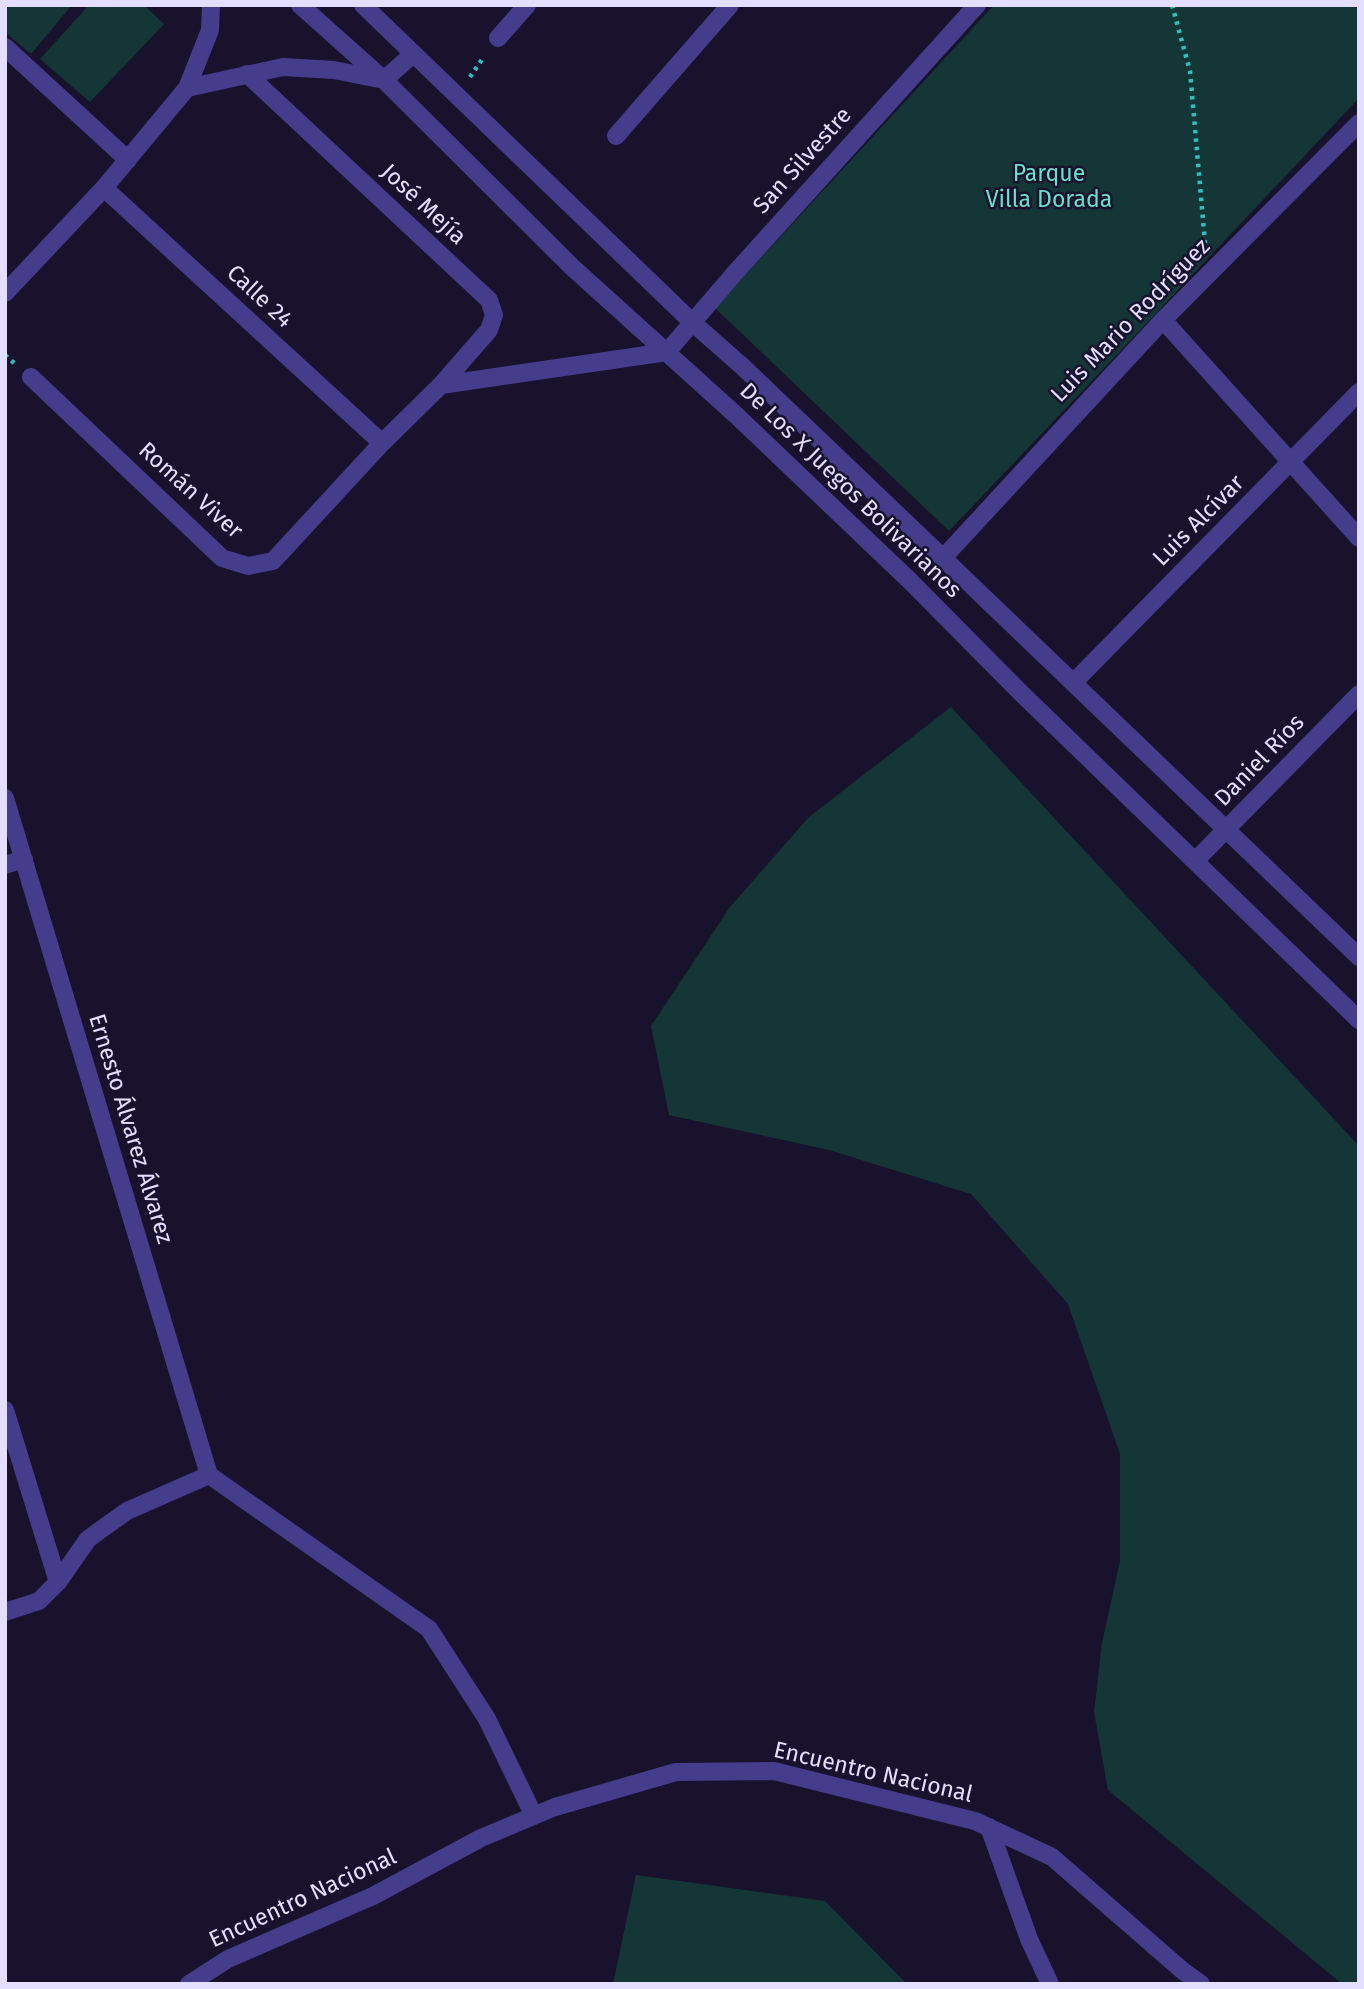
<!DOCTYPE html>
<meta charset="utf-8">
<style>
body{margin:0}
#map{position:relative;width:1364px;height:1989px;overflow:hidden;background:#18122d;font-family:"Fira Sans",sans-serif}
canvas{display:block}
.frame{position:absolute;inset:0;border:7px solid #e4deff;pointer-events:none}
</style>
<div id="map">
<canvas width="1364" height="1989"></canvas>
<div class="frame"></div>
</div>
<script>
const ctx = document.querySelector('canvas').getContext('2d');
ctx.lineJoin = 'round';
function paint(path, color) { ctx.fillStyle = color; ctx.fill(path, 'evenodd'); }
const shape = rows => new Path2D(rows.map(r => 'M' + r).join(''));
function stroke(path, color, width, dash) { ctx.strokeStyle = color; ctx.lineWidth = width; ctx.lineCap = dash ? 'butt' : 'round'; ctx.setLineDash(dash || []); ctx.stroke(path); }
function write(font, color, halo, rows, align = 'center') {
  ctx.font = font + ' "Fira Sans",sans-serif'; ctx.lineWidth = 5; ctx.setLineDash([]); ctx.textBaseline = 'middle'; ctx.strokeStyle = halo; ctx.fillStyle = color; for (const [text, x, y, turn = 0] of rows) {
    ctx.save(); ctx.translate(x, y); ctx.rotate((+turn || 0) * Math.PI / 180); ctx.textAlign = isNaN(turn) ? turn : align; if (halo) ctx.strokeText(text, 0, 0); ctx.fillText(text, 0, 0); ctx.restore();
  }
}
paint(shape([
 [5,5,72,5,31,54,5,32],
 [89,5,144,5,164,24,90,102,40,59],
 [994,5,1359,5,1359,98,1129,342,949,531,715,308],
 [951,707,1359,1146,1359,1984,1342,1984,1108,1790,1094,1712,1102,1643,1120,1561,1120,1454,1068,1304,971,1194,829,1150,669,1115,651,1026,730,907,809,817],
 [636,1875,825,1901,907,1984,613,1984]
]), '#153637');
stroke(shape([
 [1172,5,1190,71,1205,243],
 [470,77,483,58],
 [5,355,14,363]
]), '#30bfc1', 4.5, [3.5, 5]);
stroke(shape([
 [300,5,384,80,572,267,737,416,909,580,1021,693,1359,1020],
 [363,5,693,323,743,367,943,558,1359,957],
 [498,38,527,5],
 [5,47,128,160],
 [187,88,283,67,334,70,384,80,413,54],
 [616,136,730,5],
 [104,188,382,443],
 [5,293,104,188,187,88,210,30,211,5],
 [1163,320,1359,538],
 [667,352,734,274,977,5],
 [31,377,222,558,248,566,273,561,382,443,441,385,489,330,494,315,489,300,247,74],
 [441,385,667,352],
 [943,558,1163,320,1359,123],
 [1073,683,1359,392],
 [5,798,209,1475],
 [1196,860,1359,694],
 [5,865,24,859],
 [5,1410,58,1582],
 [209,1475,429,1629,487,1719,534,1816],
 [5,1612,39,1601,58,1582,88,1539,127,1511,209,1475],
 [989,1827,1029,1939,1050,1984],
 [189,1984,228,1959,373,1896,481,1838,555,1807,676,1772,774,1771,975,1821,1052,1857,1183,1971,1201,1984]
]), '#453d8c', 18);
write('23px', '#e4deff', '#18122d', [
 ["San Silvestre",803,161,-48],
 ["José Mejía",423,205,43],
 ["Calle 24",259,297,43],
 ["Luis Mario Rodríguez",1131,321,-46],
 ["Román Viver",190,491,42],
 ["De Los X Juegos Bolivarianos",850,491,44],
 ["Luis Alcívar",1199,521,-45],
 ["Daniel Ríos",1260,761,-46],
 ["Ernesto Álvarez Álvarez",130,1129,73],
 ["Encuentro Nacional",873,1773,13],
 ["Encuentro Nacional",303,1899,-25]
]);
write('23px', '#67e2cc', '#18122d', [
 ["Parque",1049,175],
 ["Villa Dorada",1049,201]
]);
</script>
